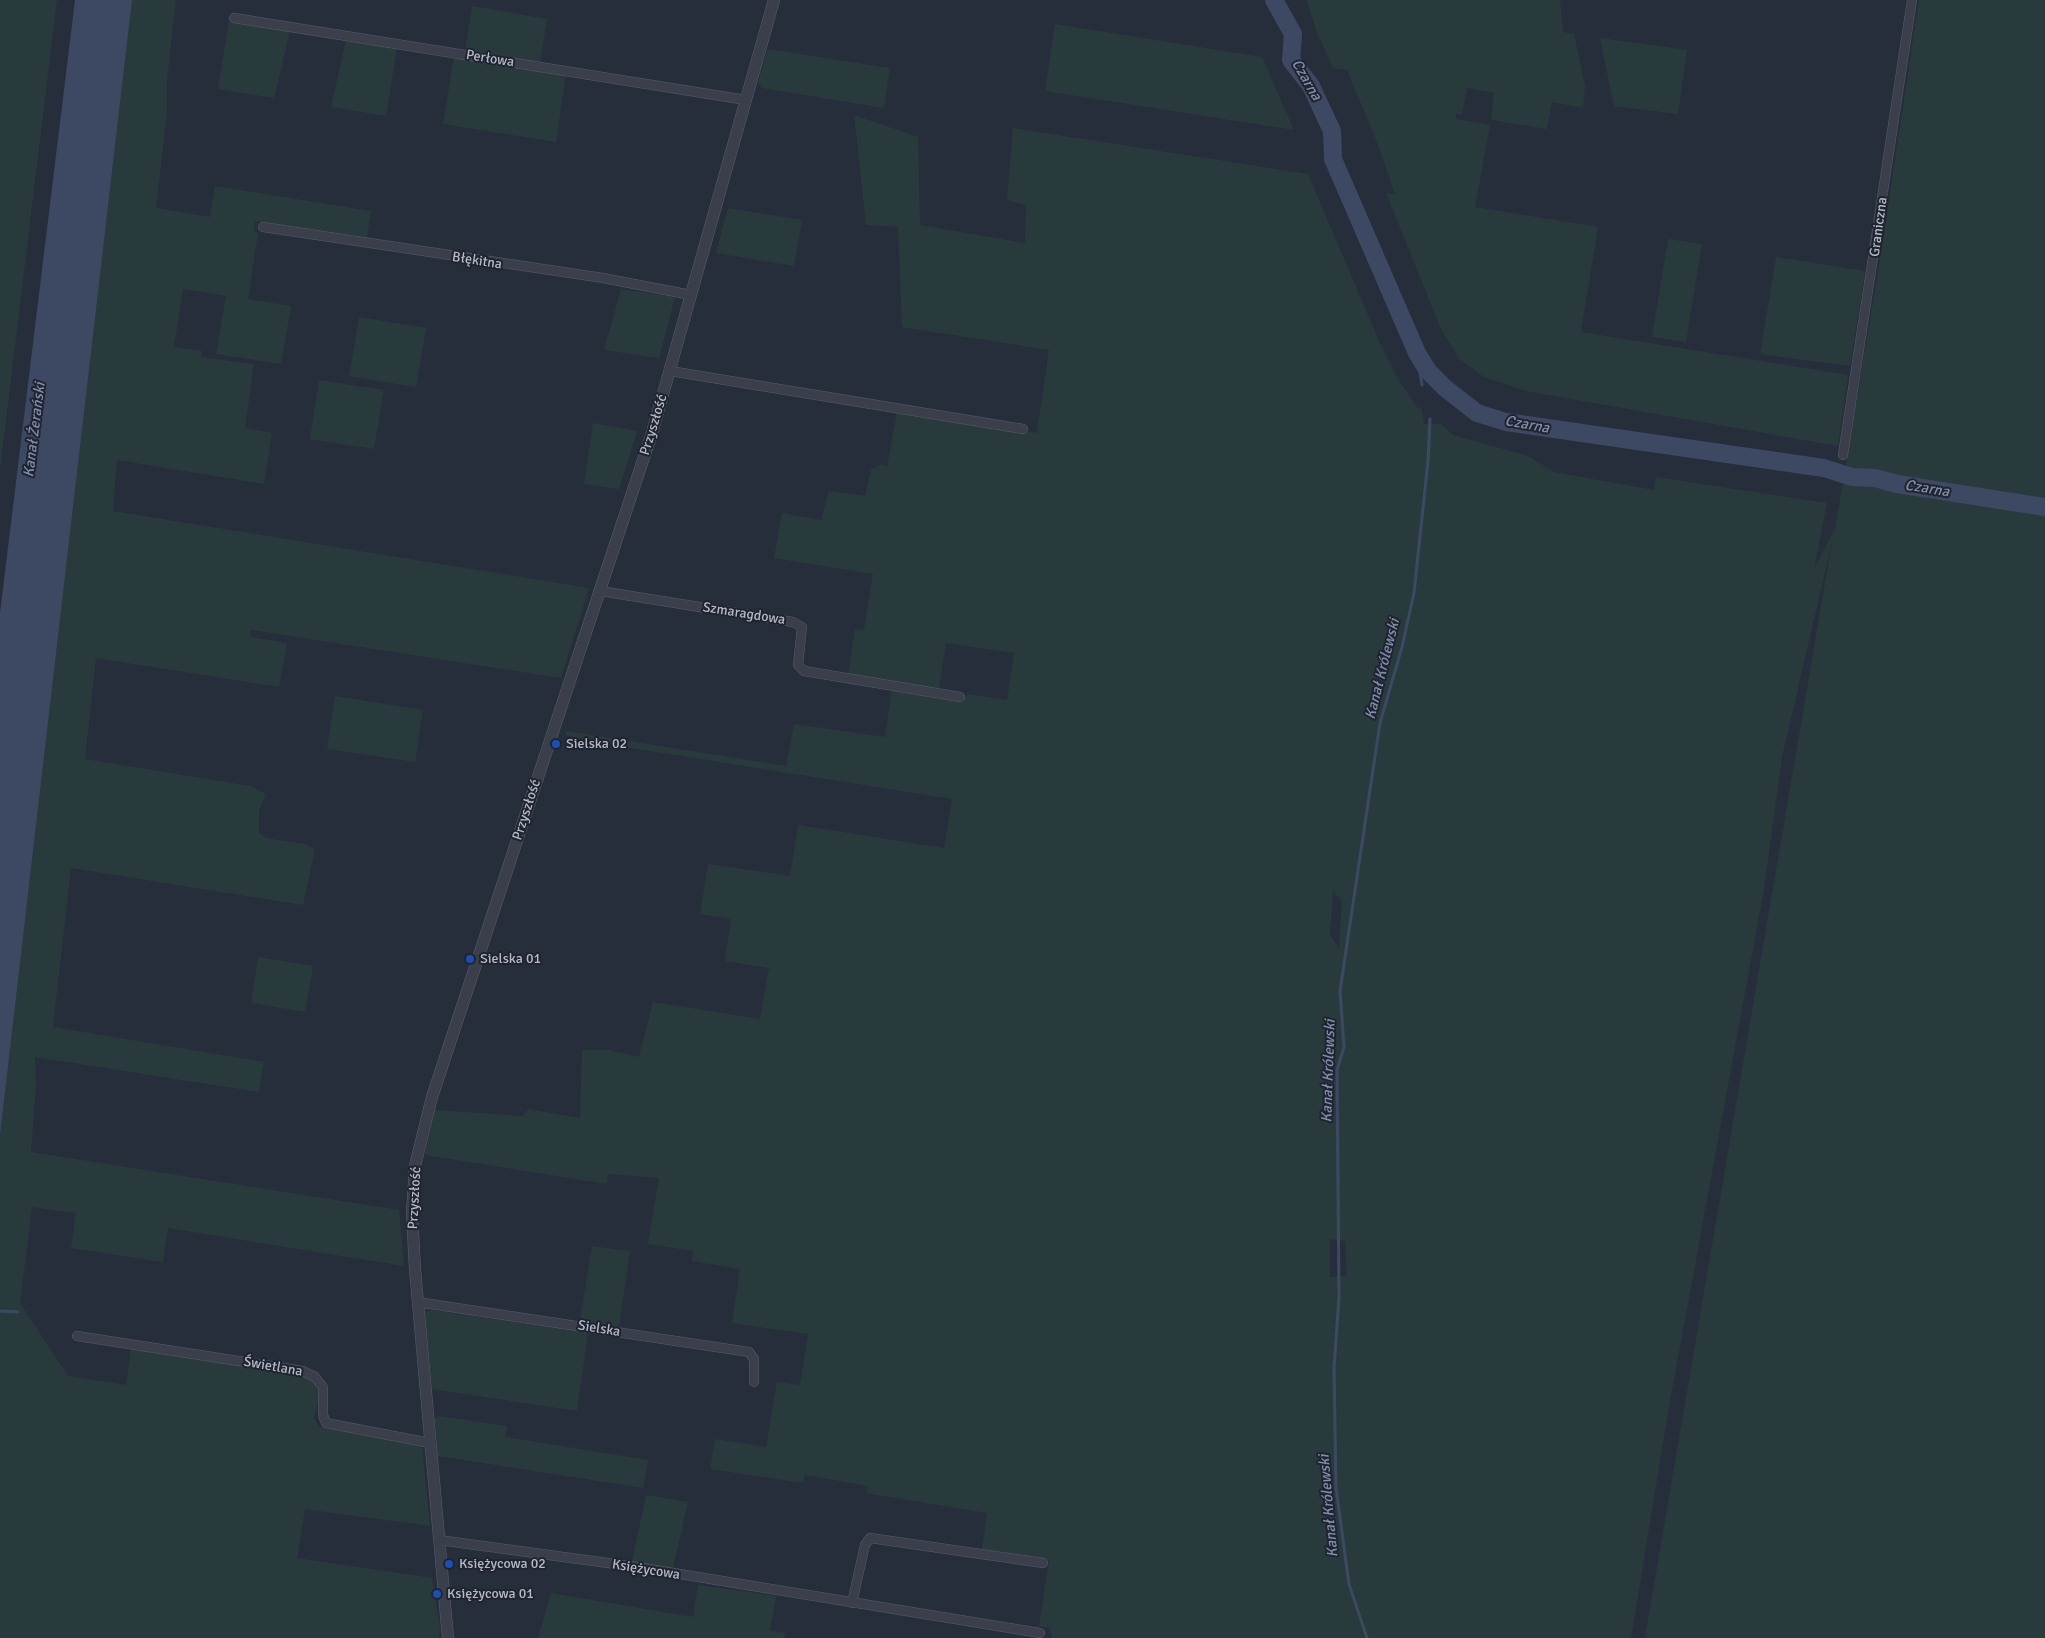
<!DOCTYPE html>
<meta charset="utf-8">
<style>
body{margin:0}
canvas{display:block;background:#262d3b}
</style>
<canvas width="2045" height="1638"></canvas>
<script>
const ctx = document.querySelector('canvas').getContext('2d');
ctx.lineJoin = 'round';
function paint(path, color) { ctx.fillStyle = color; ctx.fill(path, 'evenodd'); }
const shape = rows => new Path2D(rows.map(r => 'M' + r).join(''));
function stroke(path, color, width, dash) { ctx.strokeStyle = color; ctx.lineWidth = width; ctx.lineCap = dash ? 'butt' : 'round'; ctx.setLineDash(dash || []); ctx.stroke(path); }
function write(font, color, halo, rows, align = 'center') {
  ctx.font = font + ' Signika,sans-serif'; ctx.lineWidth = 4; ctx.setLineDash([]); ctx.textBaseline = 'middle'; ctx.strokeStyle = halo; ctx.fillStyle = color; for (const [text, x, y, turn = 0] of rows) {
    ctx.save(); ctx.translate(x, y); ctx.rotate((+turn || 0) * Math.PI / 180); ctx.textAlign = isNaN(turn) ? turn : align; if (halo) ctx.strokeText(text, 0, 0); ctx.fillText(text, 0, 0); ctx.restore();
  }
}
paint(shape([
 [0,0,57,0,0,470],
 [132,0,176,0,167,81,167,113,156,208,210,217,215,186,371,211,367,237,255,221,254,232,258,233,248,299,291,306,281,364,216,354,226,296,183,289,174,347,202,351,201,357,254,364,245,428,272,433,264,484,117,460,113,511,589,588,561,678,251,630,250,637,287,643,279,687,96,658,85,759,250,786,266,794,259,810,259,833,266,838,305,844,315,849,303,905,71,868,53,1027,264,1062,259,1092,35,1057,36,1085,31,1152,399,1210,404,1266,168,1228,163,1262,71,1248,76,1213,32,1207,20,1303,68,1376,126,1385,131,1349,303,1375,311,1378,317,1386,319,1396,314,1418,319,1427,422,1446,430,1526,305,1509,297,1558,432,1578,440,1629,439,1638,0,1638,0,1135],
 [1307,0,1560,0,1563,32,1574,34,1585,86,1583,108,1552,102,1547,129,1491,120,1494,93,1467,88,1462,115,1456,114,1456,119,1490,125,1475,207,1598,227,1581,332,1848,375,1838,446,1526,391,1484,377,1459,359,1440,327,1386,193,1395,194,1377,142,1347,70,1333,68,1317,33],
 [1919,0,2045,0,2045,1638,1645,1638,1832,542,1782,757,1764,889,1669,1407,1631,1638,1052,1638,1050,1628,1039,1626,1049,1560,982,1550,987,1513,866,1493,868,1486,805,1475,803,1483,710,1469,715,1439,766,1447,777,1382,800,1385,808,1334,732,1323,740,1269,692,1261,693,1251,648,1244,659,1178,608,1174,607,1184,425,1155,435,1110,523,1116,528,1109,580,1118,582,1050,609,1050,639,1057,653,1002,760,1019,769,968,725,961,731,919,700,914,708,864,790,876,798,825,944,848,952,799,606,744,565,735,566,731,786,766,794,724,885,737,892,690,961,702,968,694,1007,700,1014,653,946,643,939,689,848,675,855,629,864,630,873,574,774,558,782,513,821,520,829,491,865,496,871,470,882,464,887,467,897,412,1037,433,1049,350,902,327,898,227,866,225,854,115,918,137,920,225,1025,243,1026,205,1007,200,1013,128,1308,174,1379,341,1399,381,1417,407,1422,409,1424,424,1441,424,1453,435,1528,456,1554,472,1654,490,1656,477,1827,503,1814,569,1835,529,1878,273],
 [1333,891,1342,901,1339,949,1330,935],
 [1330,1239,1345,1241,1347,1276,1330,1277],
 [472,6,547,19,540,64,465,52],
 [229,21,290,31,274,98,218,89],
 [1055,24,1262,57,1294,130,1045,91],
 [1600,38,1687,50,1678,114,1614,106],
 [346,40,397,48,386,116,331,107],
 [768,49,890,68,884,108,762,88,758,82],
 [454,57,566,73,556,142,443,124],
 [728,208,802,220,794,266,716,253],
 [1668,239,1702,244,1686,342,1652,337],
 [1776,257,1865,271,1850,366,1760,354],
 [621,289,675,297,659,358,604,350],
 [359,317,426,328,416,387,349,376],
 [319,380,384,390,374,449,310,439],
 [593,423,637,431,619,489,584,484],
 [335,696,423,710,415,762,327,749],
 [258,957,313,966,305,1012,251,1003],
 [592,1246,630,1251,619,1328,580,1321],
 [431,1310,588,1333,577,1411,432,1389,425,1312],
 [439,1416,507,1426,505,1437,648,1460,643,1488,438,1456,435,1419],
 [646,1495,688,1502,673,1568,632,1562],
 [698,1585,776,1596,770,1630,786,1633,783,1638,538,1638,551,1593,693,1617]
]), '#293a3d');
paint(shape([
 [75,0,132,0,0,1135,0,613]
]), '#3d4962');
stroke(shape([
 [1417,353,1422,385],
 [2044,507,2045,501],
 [0,1311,18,1312],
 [1367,1638,1349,1584,1336,1488,1334,1368,1339,1297,1337,1070,1344,1047,1340,991,1380,723,1402,647,1414,593,1428,461,1430,419]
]), '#3d4962', 3);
stroke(shape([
 [1274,0,1293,34,1291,60,1311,86,1332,131,1333,159,1417,353,1428,371,1445,388,1477,413,1506,422,1824,468,1852,477,1875,478,1897,484,2045,507]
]), '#3d4962', 18);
const minor = shape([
 [234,18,746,100],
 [263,227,603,278,691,295],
 [670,371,1023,429],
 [1843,455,1912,0],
 [600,591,793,622,802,627,798,665,804,671,960,697],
 [417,1302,749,1352,754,1359,754,1382],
 [77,1336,303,1371,315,1377,323,1387,323,1415,326,1423,430,1443],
 [439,1540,637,1567,1040,1633],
 [852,1603,865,1545,870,1538,1043,1563]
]);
const tertiary = shape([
 [448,1638,415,1269,412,1213,415,1166,432,1097,652,433,774,0]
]);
stroke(minor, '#585d69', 10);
stroke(tertiary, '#585d69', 12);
stroke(minor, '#3a3f4b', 9);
stroke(tertiary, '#3a3f4b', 11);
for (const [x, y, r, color] of [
 [556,744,5,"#1a4fb4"],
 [470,959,5,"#1a4fb4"],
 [449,1564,5,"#1a4fb4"],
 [437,1594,5,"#1a4fb4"]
]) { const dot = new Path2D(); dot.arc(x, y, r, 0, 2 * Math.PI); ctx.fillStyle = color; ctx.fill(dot); stroke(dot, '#1f2430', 2); }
write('14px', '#b5bac7', '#1f2430', [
 ["Perłowa",490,59,9],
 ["Graniczna",1879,227,-82],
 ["Błękitna",477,261,9],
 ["Przyszłość",654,425,-73],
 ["Szmaragdowa",744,614,9],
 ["Przyszłość",527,810,-72],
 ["Przyszłość",415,1198,-87],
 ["Sielska",599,1329,9],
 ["Świetlana",273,1367,10],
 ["Księżycowa",646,1570,9]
]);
write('14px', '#b5bac7', '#1f2430', [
 ["Sielska 02",566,744],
 ["Sielska 01",480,959],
 ["Księżycowa 02",459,1564],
 ["Księżycowa 01",447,1594]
], 'left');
write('italic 15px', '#808eab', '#1f2430', [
 ["Czarna",1306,80,60],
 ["Czarna",1527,425,10],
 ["Kanał Żerański",35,430,-83],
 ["Czarna",1927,489,9],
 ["Kanał Królewski",1383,669,-76],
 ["Kanał Królewski",1329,1071,-88],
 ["Kanał Królewski",1329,1506,-95]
]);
</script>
